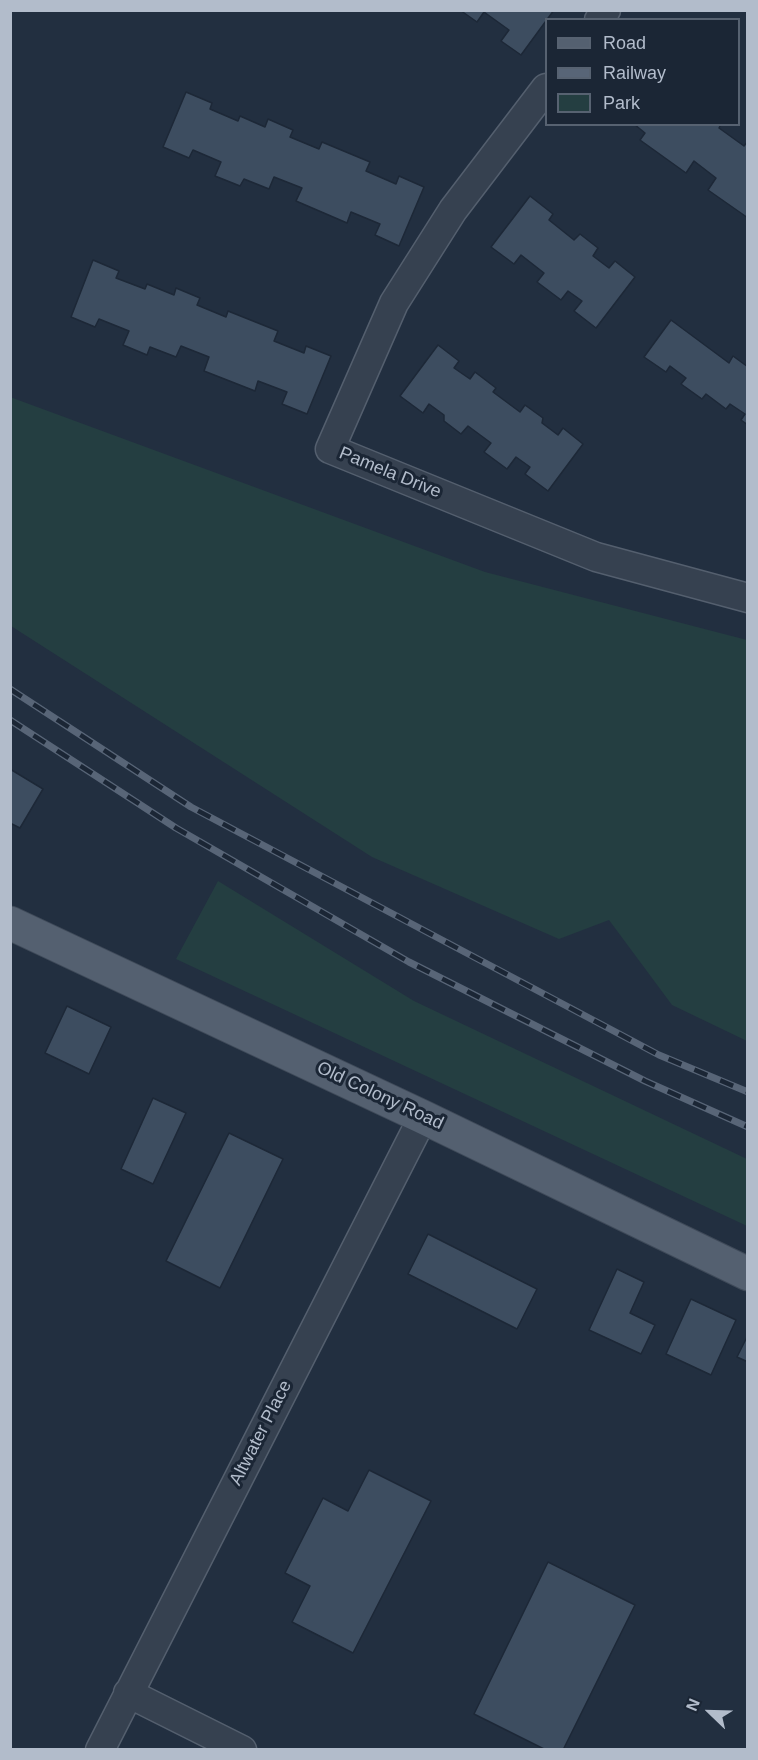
<!DOCTYPE html>
<style>
body{margin:0}
#map{position:relative;width:758px;height:1760px;overflow:hidden;background:#222f40;font-family:Arial,sans-serif}
canvas{display:block}
.frame{position:absolute;inset:0;border:12px solid #b2bccb;pointer-events:none}
.legend{position:absolute;left:545px;top:18px;width:195px;height:108px;box-sizing:border-box;background:#1b2635;border:2px solid #576271;margin:0;padding:8px 10px;list-style:none;font-size:18px;color:#b2bccb}
.legend li{display:flex;align-items:center;gap:12px;height:30px}
.legend b{width:30px;border:2px solid #576271}
.north{position:absolute;left:680px;top:1682px;width:60px;height:60px;-webkit-text-stroke:4px #1b2635;paint-order:stroke;rotate:293deg;font-size:16px;font-weight:700;line-height:24px;text-align:center;color:#b2bccb}
.north::after{content:'';display:block;margin:auto;width:21px;height:27px;background:#b2bccb;clip-path:polygon(50% 0,100% 100%,50% 72%,0 100%)}
</style>
<div id="map">
<canvas width="758" height="1760"></canvas>
<div class="frame"></div>
<ul class="legend">
<li><b style="height:8px;background:#546070"></b>Road</li>
<li><b style="height:8px;background:#586577"></b>Railway</li>
<li><b style="height:16px;background:#243e41"></b>Park</li>
</ul>
<div class="north">N</div>
</div>
<script>
const ctx = document.querySelector('canvas').getContext('2d');
ctx.lineJoin = 'round';
function paint(path, color) { ctx.fillStyle = color; ctx.fill(path, 'evenodd'); }
const shape = rows => new Path2D(rows.map(r => 'M' + r).join(''));
function stroke(path, color, width, dash) { ctx.strokeStyle = color; ctx.lineWidth = width; ctx.lineCap = dash ? 'butt' : 'round'; ctx.setLineDash(dash || []); ctx.stroke(path); }
function write(font, color, halo, rows, align = 'center') {
  ctx.font = font + ' Arial,sans-serif'; ctx.lineWidth = 6; ctx.setLineDash([]); ctx.textBaseline = 'middle'; ctx.strokeStyle = halo; ctx.fillStyle = color; for (const [text, x, y, turn = 0] of rows) {
    ctx.save(); ctx.translate(x, y); ctx.rotate((+turn || 0) * Math.PI / 180); ctx.textAlign = isNaN(turn) ? turn : align; if (halo) ctx.strokeText(text, 0, 0); ctx.fillText(text, 0, 0); ctx.restore();
  }
}
paint(shape([
 [10,397,485,572,747,640,747,1041,672,1005,609,920,559,939,372,857,11,626],
 [218,881,414,1001,747,1159,747,1226,176,959]
]), '#243e41');
const building = shape([
 [460,10,554,10,521,55,501,41,509,30,484,12,477,22,460,10],
 [186,92,212,103,210,109,238,121,240,116,265,127,268,119,293,130,290,137,319,149,322,142,370,162,366,171,396,184,399,176,424,187,399,246,375,235,380,224,351,212,347,223,296,201,302,188,274,177,269,189,244,179,240,186,215,176,221,162,193,150,189,158,163,147,186,92],
 [634,124,721,124,719,128,744,146,748,141,748,218,708,190,716,178,694,161,686,173,640,140,645,133,634,124],
 [530,196,553,214,549,220,574,240,580,234,598,248,593,256,609,268,615,261,635,277,596,328,574,311,582,301,568,291,561,300,537,282,544,273,521,255,514,264,491,247,530,196],
 [93,260,119,271,116,278,145,289,147,284,174,295,176,288,200,298,197,305,226,317,228,311,278,331,274,341,304,353,306,346,331,356,307,414,282,404,287,392,258,381,255,391,204,371,209,357,181,346,176,357,150,347,147,355,123,345,129,331,99,319,95,327,71,317,93,260],
 [671,320,729,363,733,356,748,367,748,425,741,420,745,414,730,404,726,409,706,394,702,399,681,384,686,378,670,366,666,372,644,357,671,320],
 [438,345,459,361,454,368,470,379,475,372,496,388,493,392,520,412,525,405,543,418,542,423,558,435,563,428,583,444,548,491,525,474,530,467,516,457,507,469,484,452,491,443,468,426,461,434,444,421,444,415,429,404,423,413,400,396,438,345],
 [10,769,43,789,20,828,10,823,10,769],
 [67,1006,111,1027,89,1074,45,1053,67,1006],
 [153,1098,186,1113,153,1184,121,1169,153,1098],
 [229,1133,283,1159,220,1288,166,1261,229,1133],
 [428,1234,537,1289,517,1329,408,1274,428,1234],
 [617,1269,644,1282,630,1313,655,1325,641,1354,589,1330,617,1269],
 [691,1299,736,1320,711,1375,666,1354,691,1299],
 [748,1335,748,1362,737,1357,748,1335],
 [369,1470,431,1501,353,1653,292,1622,310,1586,285,1573,323,1498,348,1511,369,1470],
 [548,1562,635,1605,563,1750,546,1750,474,1714,548,1562]
]);
paint(building, '#3d4d60');
stroke(building, '#1d2837', 1.5);
const minor = shape([
 [599,20,606,10],
 [546,88,453,210,394,303,330,449,596,557,748,598],
 [128,1693,242,1750],
 [100,1750,423,1117]
]);
const major = shape([
 [10,923,423,1117,748,1274]
]);
stroke(minor, '#545f6e', 31);
stroke(major, '#3f4a59', 35);
stroke(minor, '#364150', 28);
stroke(major, '#546070', 33);
const rail = shape([
 [10,689,191,807,659,1055,748,1092],
 [10,720,176,828,409,962,645,1081,748,1127]
]);
stroke(rail, '#586577', 7);
stroke(rail, '#1b2635', 4.5, [14]);
write('18px', '#b2bccb', '#1b2635', [
 ["Pamela Drive",390,473,22],
 ["Old Colony Road",380,1096,25],
 ["Altwater Place",261,1433,-63]
]);
</script>
